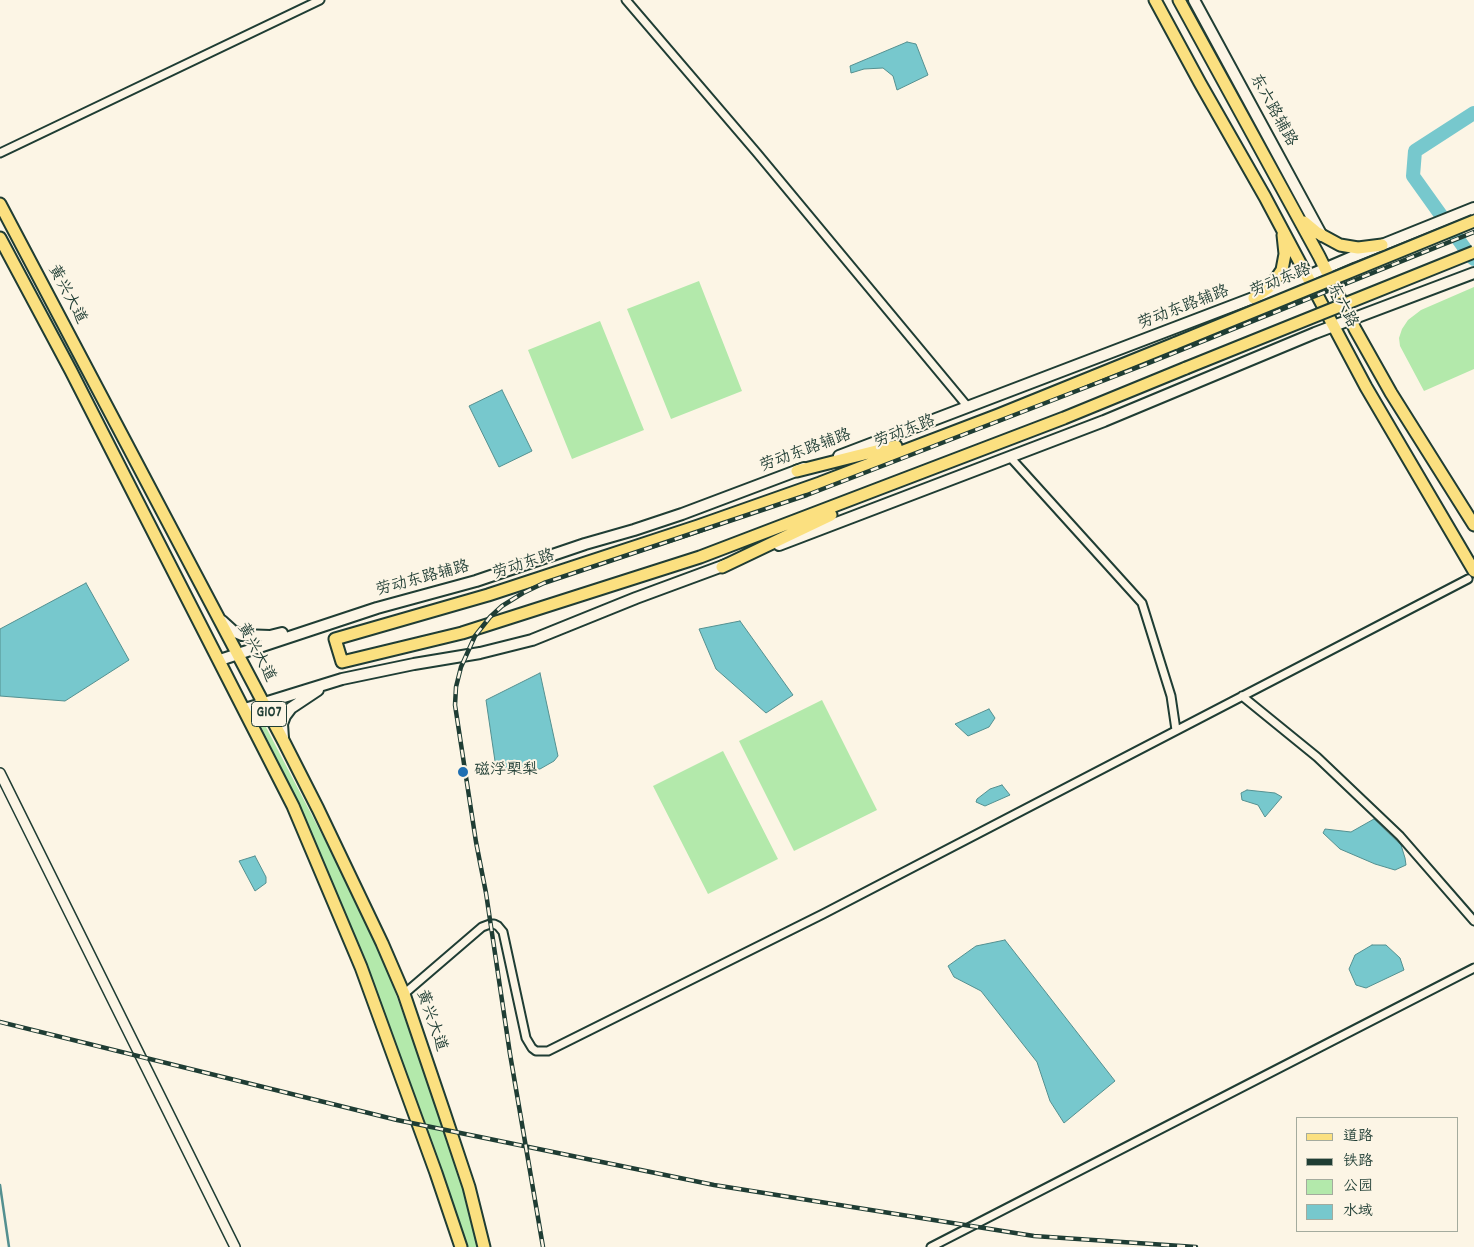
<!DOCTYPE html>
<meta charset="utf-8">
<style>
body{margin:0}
#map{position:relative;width:1474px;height:1247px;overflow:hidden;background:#fcf5e5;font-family:Dekko,"LXGW WenKai TC",sans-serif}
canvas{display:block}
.legend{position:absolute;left:1296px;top:1117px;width:162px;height:115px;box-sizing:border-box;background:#fcf5e5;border:1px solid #a4ab9e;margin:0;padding:6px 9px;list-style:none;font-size:15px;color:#1f3d34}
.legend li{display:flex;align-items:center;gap:10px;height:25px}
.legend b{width:25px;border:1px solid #a4ab9e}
</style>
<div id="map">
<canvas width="1474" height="1247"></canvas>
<ul class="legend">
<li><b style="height:6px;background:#fbe080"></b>道路</li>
<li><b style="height:6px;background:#1f3d34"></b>铁路</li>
<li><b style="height:14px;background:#b3e9ab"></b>公园</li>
<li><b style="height:14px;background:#77c8cd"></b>水域</li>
</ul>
</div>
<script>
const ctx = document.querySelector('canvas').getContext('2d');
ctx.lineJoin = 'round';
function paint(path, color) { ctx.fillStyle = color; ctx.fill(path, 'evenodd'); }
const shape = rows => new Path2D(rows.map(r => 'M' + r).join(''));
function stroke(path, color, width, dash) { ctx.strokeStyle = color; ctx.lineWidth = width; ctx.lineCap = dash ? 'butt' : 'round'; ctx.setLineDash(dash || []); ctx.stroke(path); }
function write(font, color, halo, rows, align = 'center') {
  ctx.font = font + ' Dekko,"LXGW WenKai TC",sans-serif'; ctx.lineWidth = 4; ctx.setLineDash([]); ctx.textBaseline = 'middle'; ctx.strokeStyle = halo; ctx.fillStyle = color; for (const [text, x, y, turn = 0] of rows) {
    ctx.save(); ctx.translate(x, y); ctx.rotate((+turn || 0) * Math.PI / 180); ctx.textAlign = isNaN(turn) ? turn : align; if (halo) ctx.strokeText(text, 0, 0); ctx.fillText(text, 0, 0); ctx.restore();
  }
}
paint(shape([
 [699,281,742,391,671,419,627,309],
 [1474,287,1474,369,1424,391,1400,346,1399,338,1402,329,1408,320,1421,310],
 [600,321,644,430,572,459,528,350],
 [822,700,877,810,794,851,739,741],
 [255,706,342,873,373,938,391,981,421,1063,460,1180,477,1247,467,1247,444,1180,366,961,295,796,252,708],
 [723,751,778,859,708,894,653,786]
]), '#b3e9ab');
const water = shape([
 [907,42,916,44,928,75,897,90,893,76,883,68,864,69,851,73,850,66,907,42],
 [502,390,532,451,499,467,469,406,502,390],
 [86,583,129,660,65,701,0,696,0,629,86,583],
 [740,621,793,695,766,713,716,669,699,629,740,621],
 [540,673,558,756,554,761,540,769,496,768,486,700,540,673],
 [989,709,995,718,989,727,968,736,955,724,989,709],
 [1002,785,1010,795,985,806,976,802,977,799,990,789,1002,785],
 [1247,790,1275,793,1282,797,1265,817,1258,805,1242,800,1241,793,1247,790],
 [1374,819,1401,845,1405,858,1406,865,1395,870,1375,864,1340,849,1323,833,1325,829,1351,832,1374,819],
 [255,856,266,877,266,883,255,891,239,861,255,856],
 [1005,940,1115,1081,1064,1123,1050,1101,1037,1062,981,991,954,977,948,966,976,946,1005,940],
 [1372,945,1386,945,1400,958,1404,970,1366,988,1356,985,1349,969,1355,955,1372,945]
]);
paint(water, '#77c8cd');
stroke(water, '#549090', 1);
stroke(shape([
 [0,1185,9,1247]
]), '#549090', 2.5);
stroke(shape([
 [1474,113,1415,151,1413,176,1468,253,1474,259]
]), '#77c8cd', 14);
const minor = shape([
 [626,0,757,153,968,407],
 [0,153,320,0],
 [1010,457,1142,603,1171,696,1176,730],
 [1242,696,1317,757,1400,836,1474,921],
 [404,994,482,927,490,924,494,924,498,926,503,932,526,1038,532,1048,536,1051,548,1051,823,914,1468,579],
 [931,1247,1474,968]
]);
const tertiary = shape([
 [0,773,235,1247]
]);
const secondary = shape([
 [1194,0,1322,236],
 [839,456,1287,285,1352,257,1474,208],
 [779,545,1104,421,1315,333,1474,273],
 [222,621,233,631,242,635,270,636,282,633],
 [220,660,377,608,476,581,585,544,634,530,682,514,804,468],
 [245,709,342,679,414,664,480,653,532,640,636,598,728,564],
 [283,738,282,724,285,716,291,708,318,690]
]);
const primary = shape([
 [1155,0,1200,83,1265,197,1366,387,1474,571],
 [1179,0,1319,256,1355,329,1391,393,1474,525],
 [1304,222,1316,232,1340,245,1358,248,1382,245],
 [1254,298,1272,285,1282,270,1285,254,1283,235]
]);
const trunk = shape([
 [0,204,284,742,318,809,382,943,404,994,444,1112,469,1187,484,1247],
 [0,238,71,371,293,806,361,967,436,1173,461,1247],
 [1176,343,998,415,820,483,698,526,488,595,335,639,342,662,462,633,700,557,1064,418,1186,368],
 [797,471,896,446],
 [722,567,831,515]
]);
stroke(minor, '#1f3d34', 11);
stroke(tertiary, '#1f3d34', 12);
stroke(secondary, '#1f3d34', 14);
stroke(primary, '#1f3d34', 15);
stroke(trunk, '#1f3d34', 15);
stroke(minor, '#fcf5e5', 7);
stroke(tertiary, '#fcf5e5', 9);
stroke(secondary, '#fcf5e5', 10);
stroke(primary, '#fbe080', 11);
stroke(trunk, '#fbe080', 11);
const rail = shape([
 [0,1022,397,1120,714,1185,1034,1236,1196,1247],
 [543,1247,510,1054,486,893,476,842,455,705,456,687,461,667,475,636,490,617,502,606,523,593,544,583,807,495,1149,363,1474,232]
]);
stroke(rail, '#1f3d34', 4.5);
stroke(rail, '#fcf5e5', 2.5, [8]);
const trunkBridge = shape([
 [1176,343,1474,221],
 [1186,368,1474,252]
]);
stroke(trunkBridge, '#1f3d34', 15, []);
stroke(trunkBridge, '#fbe080', 11);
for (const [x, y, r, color] of [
 [463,772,6,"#1f6fb2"]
]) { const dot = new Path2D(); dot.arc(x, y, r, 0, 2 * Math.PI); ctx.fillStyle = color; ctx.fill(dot); stroke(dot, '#fcf5e5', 2); }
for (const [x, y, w] of [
 [269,714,35]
]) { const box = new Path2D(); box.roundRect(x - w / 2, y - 12.5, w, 25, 4); ctx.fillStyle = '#fcf5e5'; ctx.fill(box); stroke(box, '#1f3d34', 1); }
write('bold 15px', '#1f3d34', null, [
 ["G107",269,714]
]);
write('16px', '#1f3d34', '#fcf5e5', [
 ["东六路辅路",1272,111,61],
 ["劳动东路",1281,282,-22],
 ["黄兴大道",66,295,62],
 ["东六路",1341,306,63],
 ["劳动东路辅路",1184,309,-21],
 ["劳动东路",905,433,-21],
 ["劳动东路辅路",806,452,-20],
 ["劳动东路",524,566,-18],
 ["劳动东路辅路",423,580,-15],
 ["黄兴大道",255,653,62],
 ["黄兴大道",430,1021,71]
]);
write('16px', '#1f3d34', '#fcf5e5', [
 ["磁浮㮾梨",474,772]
], 'left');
</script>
